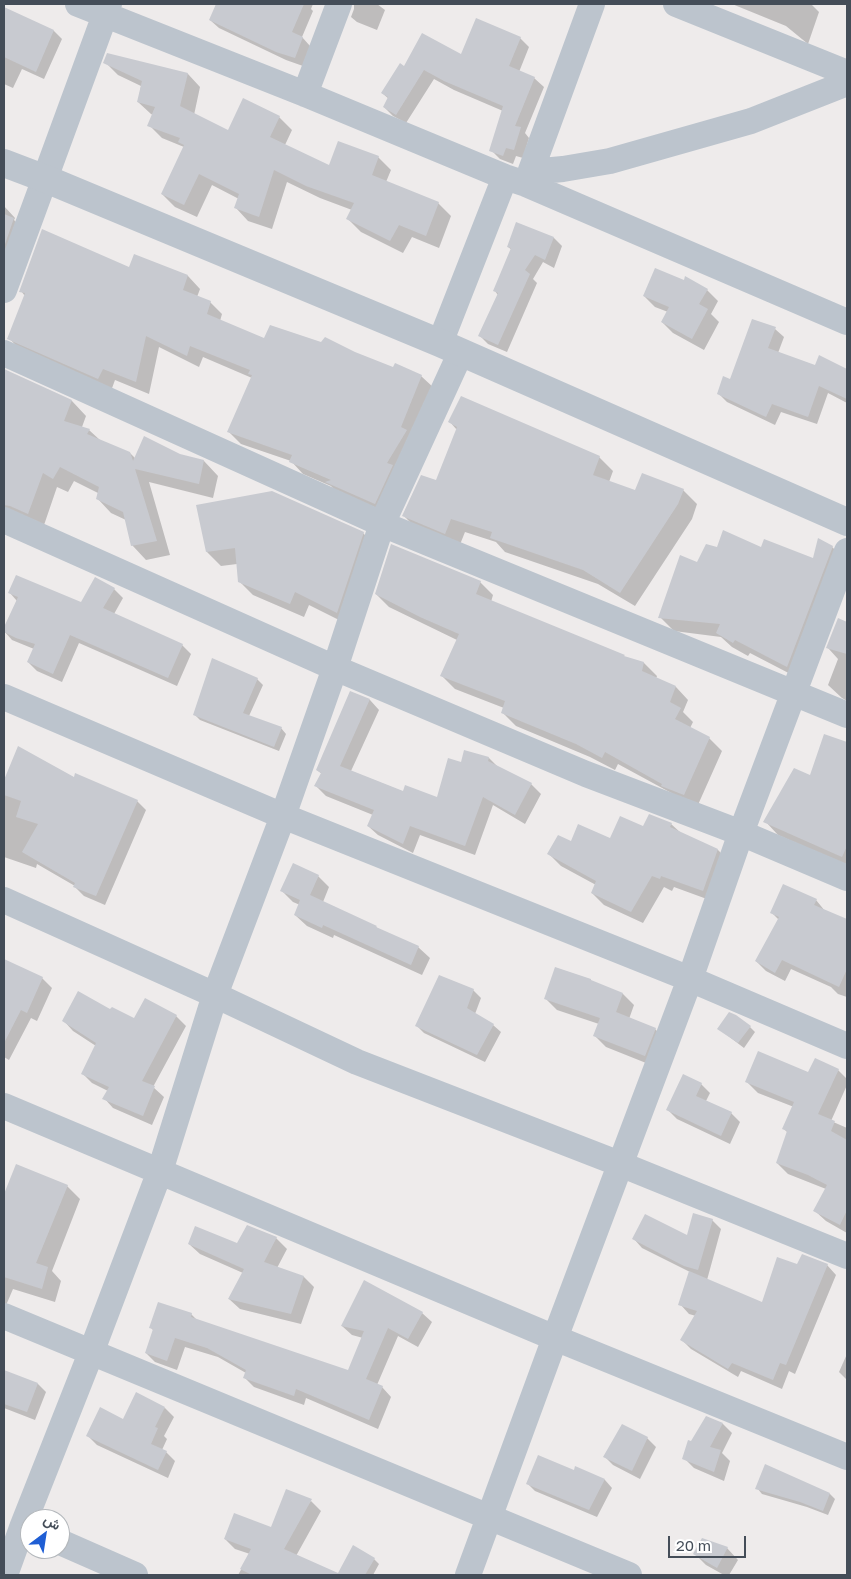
<!DOCTYPE html>
<meta charset="utf-8">
<style>
body{margin:0}
#map{position:relative;width:851px;height:1579px;overflow:hidden;background:#eeebeb;font-family:"Golos Text",Vazirmatn,sans-serif}
canvas{display:block}
.frame{position:absolute;inset:0;border:5px solid #444d58;pointer-events:none}
.north{position:absolute;left:20px;top:1509px;width:50px;height:50px;box-sizing:border-box;background:#fff;border:1px solid #b4b8bc;border-radius:50%;rotate:31deg;font-size:14px;font-weight:700;line-height:20px;text-align:center;color:#444d58}
.north::after{content:'';display:block;margin:auto;width:18px;height:22px;background:#1f5ed4;clip-path:polygon(50% 0,100% 100%,50% 72%,0 100%)}
.scale{position:absolute;left:668px;top:1536px;width:78px;height:22px;box-sizing:border-box;border:2px solid #444d58;border-top:0;padding-left:6px;font-size:15px;line-height:18px;white-space:nowrap;color:#444d58;-webkit-text-stroke:4px #fff;paint-order:stroke}
</style>
<div id="map">
<canvas width="851" height="1579"></canvas>
<div class="frame"></div>
<div class="north">ش</div>
<div class="scale">20 m</div>
</div>
<script>
const ctx = document.querySelector('canvas').getContext('2d');
ctx.lineJoin = 'round';
function paint(path, color) { ctx.fillStyle = color; ctx.fill(path, 'evenodd'); }
const shape = rows => new Path2D(rows.map(r => 'M' + r).join(''));
function stroke(path, color, width, dash) { ctx.strokeStyle = color; ctx.lineWidth = width; ctx.lineCap = dash ? 'butt' : 'round'; ctx.setLineDash(dash || []); ctx.stroke(path); }
paint(shape([
 [214,4,313,4,311,9,313,11,302,37,310,46,303,66,286,60,219,28,210,20,217,6],
 [354,4,377,4,385,10,377,30,357,22,351,17,354,9],
 [732,4,811,4,819,12,808,44,786,26],
 [8,10,54,31,62,39,44,79,22,69,13,88,4,84,4,15,6,16],
 [520,38,529,47,519,72,534,78,544,87,525,133,529,138,523,158,516,156,513,164,500,159,491,150,503,111,454,90,434,79,406,123,393,116,384,107,389,99,382,93,405,68,462,56],
 [105,62,188,74,200,87,194,115,228,132,279,117,292,130,285,145,329,167,378,157,391,170,386,182,438,203,451,216,439,248,412,237,403,253,361,232,348,219,352,210,320,198,287,182,272,229,248,221,236,208,239,199,212,185,197,217,175,207,162,194,184,147,162,138,149,125,153,115,151,114,138,102,141,86,118,75],
 [4,206,15,218,14,220,28,234,4,297],
 [517,223,554,238,562,246,554,268,543,262,533,279,537,283,507,352,488,344,480,336,498,295,494,290,512,250,508,247],
 [130,268,188,276,200,289,197,297,210,302,222,314,220,321,265,339,354,353,394,368,421,376,434,388,387,516,338,494,331,486,303,474,291,461,241,444,229,432,252,378,203,357,199,367,159,347,149,394,115,380,111,391,21,351,9,338,25,296,21,291],
 [707,290,718,301,711,314,719,322,704,350,673,333,662,322,668,312,655,307,644,296],
 [775,329,784,337,778,353,815,366,820,357,847,370,847,403,828,393,817,424,781,412,775,425,727,402,718,393],
 [4,370,72,401,86,416,82,427,89,430,101,441,130,453,136,459,180,455,204,461,218,476,213,498,149,482,170,555,146,560,132,545,126,520,111,513,97,498,98,493,74,481,68,492,57,487,43,528,4,518],
 [450,422,599,457,613,471,609,482,635,491,683,490,697,504,692,519,635,606,598,584,505,552,496,542,465,532,459,547,418,530,404,516,436,482,457,430],
 [197,506,363,533,377,547,351,626,309,605,304,617,253,595,239,581,237,564,221,566,207,552],
 [832,547,847,561,802,680,750,653,748,656,732,647,721,637,674,631,660,617,697,564,717,549,762,549,813,559],
 [480,582,493,595,491,602,626,658,644,663,657,676,656,679,676,687,688,700,683,712,693,722,690,728,709,738,722,751,697,807,618,764,615,770,590,757,516,726,503,713,504,708,455,689,442,676,457,640,389,607,376,594],
 [114,589,123,598,114,614,182,645,191,654,177,686,79,643,62,682,37,671,28,662,34,649,12,640,4,631,17,601,10,593,82,604],
 [835,629,847,634,847,701,842,698,828,685,838,659,828,648],
 [257,679,263,685,249,716,281,728,286,734,279,751,200,720,195,715],
 [351,692,370,700,379,710,351,771,404,792,438,798,461,764,489,758,498,767,531,784,541,794,525,824,493,805,475,855,420,835,413,853,378,835,368,826,373,815,326,796,316,786,322,774,317,770],
 [825,736,847,743,847,866,778,835,765,821,810,777],
 [4,779,75,779,137,801,146,810,105,905,84,896,75,887,75,886,37,864,36,868,4,857],
 [671,824,681,833,718,850,730,862,715,902,674,887,672,891,664,887,643,923,604,905,592,893,596,885,561,866,549,854,571,843,610,840,644,828],
 [318,876,329,887,323,902,376,927,380,930,418,947,430,958,422,975,334,935,333,938,307,926,295,915,300,905,293,902,282,891],
 [816,900,825,911,847,920,847,997,838,994,831,987,791,969,785,981,766,971,756,961,779,920,771,912],
 [11,964,42,978,52,988,37,1021,31,1018,9,1060,4,1057,4,979],
 [593,982,623,994,634,1005,629,1019,655,1029,666,1040,656,1067,606,1047,595,1036,599,1024,557,1010,546,999],
 [473,990,481,998,475,1014,493,1025,501,1032,485,1062,424,1033,417,1026],
 [111,1011,135,1019,176,1016,186,1026,153,1087,164,1097,152,1125,113,1108,104,1098,108,1091,92,1083,83,1074,96,1046,73,1031,64,1021],
 [750,1027,755,1032,744,1048,719,1029],
 [838,1070,847,1079,847,1085,831,1121,847,1128,847,1233,826,1221,815,1211,826,1189,788,1174,777,1163,788,1133,784,1129,794,1107,758,1093,747,1082],
 [701,1084,710,1093,706,1101,731,1113,740,1122,730,1144,677,1119,668,1110],
 [17,1165,67,1186,80,1199,52,1271,61,1281,55,1302,13,1289,4,1310,4,1197],
 [712,1220,721,1229,707,1280,762,1304,798,1266,827,1265,836,1275,795,1374,789,1371,782,1389,741,1371,738,1377,691,1349,682,1340,696,1316,689,1314,680,1304,690,1272,642,1248,634,1239,688,1237],
 [247,1226,276,1238,287,1249,277,1268,304,1277,314,1287,301,1324,240,1309,229,1299,243,1273,200,1254,189,1244,238,1244],
 [422,1313,432,1322,418,1347,398,1336,377,1385,382,1387,391,1397,378,1429,306,1398,304,1405,254,1387,245,1378,246,1373,218,1357,185,1347,177,1370,155,1362,146,1353,154,1331,151,1328,191,1314,197,1320,348,1372,363,1338,352,1335,342,1326],
 [847,1354,847,1380,839,1372],
 [4,1371,38,1384,46,1392,35,1420,4,1408],
 [165,1408,174,1417,164,1436,167,1439,162,1450,166,1452,175,1461,168,1478,97,1445,87,1435,124,1420],
 [707,1417,723,1424,732,1433,722,1453,730,1461,724,1481,694,1468,684,1458],
 [647,1438,656,1447,640,1479,613,1465,605,1457],
 [576,1468,605,1480,612,1488,597,1517,535,1491,528,1484,574,1472],
 [757,1488,830,1494,835,1499,828,1515,807,1507,762,1494],
 [311,1501,321,1511,296,1556,338,1575,280,1575,282,1571,278,1569,273,1575,238,1575,250,1554,235,1549,225,1539,272,1528],
 [727,1548,738,1560,729,1575,724,1575,706,1565,695,1554],
 [374,1559,379,1564,373,1575,344,1575,340,1571]
]), '#0003');
paint(shape([
 [216,4,304,4,292,32,303,37,295,58,276,52,209,20],
 [4,7,54,30,36,72,4,57],
 [476,18,521,37,509,66,535,77,515,126,521,127,514,150,506,148,503,156,489,151,503,106,444,81,424,70,396,115,383,107,388,97,381,93,400,63,404,66,422,33,461,54],
 [107,53,188,73,180,106,228,130,243,98,280,116,270,137,329,165,338,141,379,156,372,175,439,202,426,236,399,225,390,241,346,219,354,203,306,186,274,170,259,217,234,208,239,194,199,174,184,205,161,194,184,145,178,142,180,138,147,126,155,107,137,102,142,81,103,63],
 [4,214,14,218,4,247],
 [516,222,554,237,545,260,535,255,525,270,530,274,498,345,478,336,498,293,493,291,511,248,507,247],
 [42,229,129,267,134,254,188,275,183,290,211,301,207,314,264,338,270,325,321,342,325,337,355,352,393,367,395,363,422,375,401,427,407,430,387,463,393,465,375,504,325,482,331,480,289,462,292,455,227,432,252,375,248,374,250,370,190,346,187,356,146,336,136,382,103,369,98,379,7,339,25,293,19,292],
 [655,268,684,280,685,276,708,289,699,304,708,309,692,339,661,322,669,307,643,296],
 [752,319,776,327,768,348,815,365,819,355,847,369,847,399,819,386,808,417,772,404,766,417,717,394,723,376,730,379],
 [4,369,72,400,64,421,90,429,87,434,130,452,133,461,144,436,180,454,204,460,199,484,135,469,157,541,131,546,123,512,96,499,99,487,60,467,53,479,43,473,28,514,10,506,4,505],
 [461,396,600,456,593,475,635,490,642,473,684,489,678,504,620,593,583,570,490,538,492,532,451,519,445,534,402,516,421,475,436,480,457,427,448,422],
 [272,491,364,532,337,613,295,592,290,604,238,582,235,548,206,552,196,505],
 [723,530,761,547,764,539,813,558,818,538,833,546,787,667,735,640,733,643,716,633,720,624,658,618,680,555,697,562,706,544,717,547],
 [391,544,481,581,476,594,625,655,624,656,644,662,642,671,676,686,670,702,681,708,675,719,710,737,684,795,661,786,662,784,605,752,602,758,576,744,501,713,505,701,440,676,459,634,420,617,375,594],
 [16,575,81,602,95,577,115,588,103,608,183,644,168,678,70,635,53,674,27,662,35,644,16,638,4,632,4,627,18,597,8,593],
 [838,618,847,622,847,654,826,648],
 [212,658,258,678,243,713,282,727,274,747,193,715],
 [350,691,370,699,340,766,403,791,405,785,437,797,448,758,461,762,464,750,489,757,488,761,532,783,515,815,483,797,465,846,410,826,403,844,367,826,374,810,314,786,321,773,316,770],
 [824,734,847,742,847,846,842,857,763,822,794,768,810,775],
 [18,746,74,777,75,773,138,800,96,896,73,887,75,883,22,852,38,824,16,817,21,801,4,795,4,780],
 [649,814,672,823,670,827,718,849,703,891,661,876,660,879,652,876,631,912,591,893,596,881,547,854,558,835,571,841,578,824,610,838,620,816,643,826],
 [293,863,319,875,310,895,377,926,376,927,419,946,411,965,323,925,322,928,294,915,300,900,280,891],
 [783,884,817,899,814,905,847,919,847,969,839,987,782,960,775,973,755,961,779,917,770,913],
 [4,959,43,977,27,1013,21,1010,4,1043],
 [555,967,591,979,591,980,623,993,616,1012,656,1028,645,1056,593,1036,600,1018,544,999],
 [439,975,474,989,467,1008,494,1024,477,1055,415,1026],
 [78,991,110,1009,112,1007,134,1018,145,998,177,1015,142,1081,155,1086,143,1116,102,1099,109,1087,81,1074,96,1043,62,1021],
 [729,1012,736,1015,751,1026,738,1043,717,1029],
 [758,1051,808,1072,815,1058,839,1069,818,1114,835,1121,831,1131,847,1140,847,1210,840,1225,813,1211,827,1185,808,1175,776,1163,787,1131,782,1129,794,1102,745,1082],
 [683,1074,702,1083,696,1096,732,1112,721,1136,666,1110],
 [16,1164,68,1185,36,1263,48,1267,42,1289,4,1277,4,1194],
 [693,1213,713,1219,698,1270,684,1266,632,1239,645,1214,687,1235],
 [247,1225,277,1237,264,1262,304,1276,291,1314,228,1299,244,1269,188,1244,195,1226,237,1243],
 [802,1254,828,1264,786,1365,780,1363,773,1380,732,1363,728,1369,680,1340,697,1311,678,1305,689,1271,762,1302,777,1257,797,1264],
 [364,1280,423,1312,408,1339,388,1328,366,1379,383,1386,369,1420,296,1389,294,1396,243,1378,246,1370,207,1348,175,1338,167,1361,145,1353,153,1329,149,1328,158,1302,192,1313,191,1317,348,1370,364,1331,341,1326],
 [4,1370,38,1383,27,1412,4,1404],
 [136,1392,165,1407,155,1427,158,1428,151,1444,167,1451,158,1470,86,1436,100,1407,123,1419],
 [706,1416,723,1423,710,1447,721,1450,714,1472,682,1459,688,1440,691,1441],
 [622,1424,648,1437,632,1471,603,1457],
 [538,1455,574,1470,575,1466,605,1479,589,1510,526,1484],
 [765,1464,830,1493,823,1511,800,1502,755,1489],
 [286,1489,312,1499,284,1549,338,1573,353,1545,375,1558,365,1575,252,1575,240,1569,251,1549,224,1539,234,1513,271,1527],
 [702,1538,728,1547,717,1568,693,1554]
]), '#c8cad0');
stroke(shape([
 [78,4,305,94,505,177,526,184,847,322],
 [676,4,847,73],
 [305,94,339,4],
 [531,172,563,169,610,161,751,121,847,83],
 [526,184,592,4],
 [4,290,109,4],
 [440,343,505,177],
 [4,353,382,524,847,715],
 [4,520,335,668,586,774,741,833,847,878],
 [4,697,283,816,690,979,847,1046],
 [4,900,215,995,357,1062,620,1164,847,1256],
 [4,1106,555,1338,847,1457],
 [4,1316,629,1575],
 [60,1542,135,1575],
 [5,1575,23,1525,91,1353,160,1171,215,995,283,816,335,668,382,524,461,352],
 [468,1575,555,1338,690,979,741,833,847,551]
]), '#bcc4cd', 26);
stroke(shape([
 [4,163,46,179,440,343,847,522]
]), '#bcc4cd', 28);
</script>
